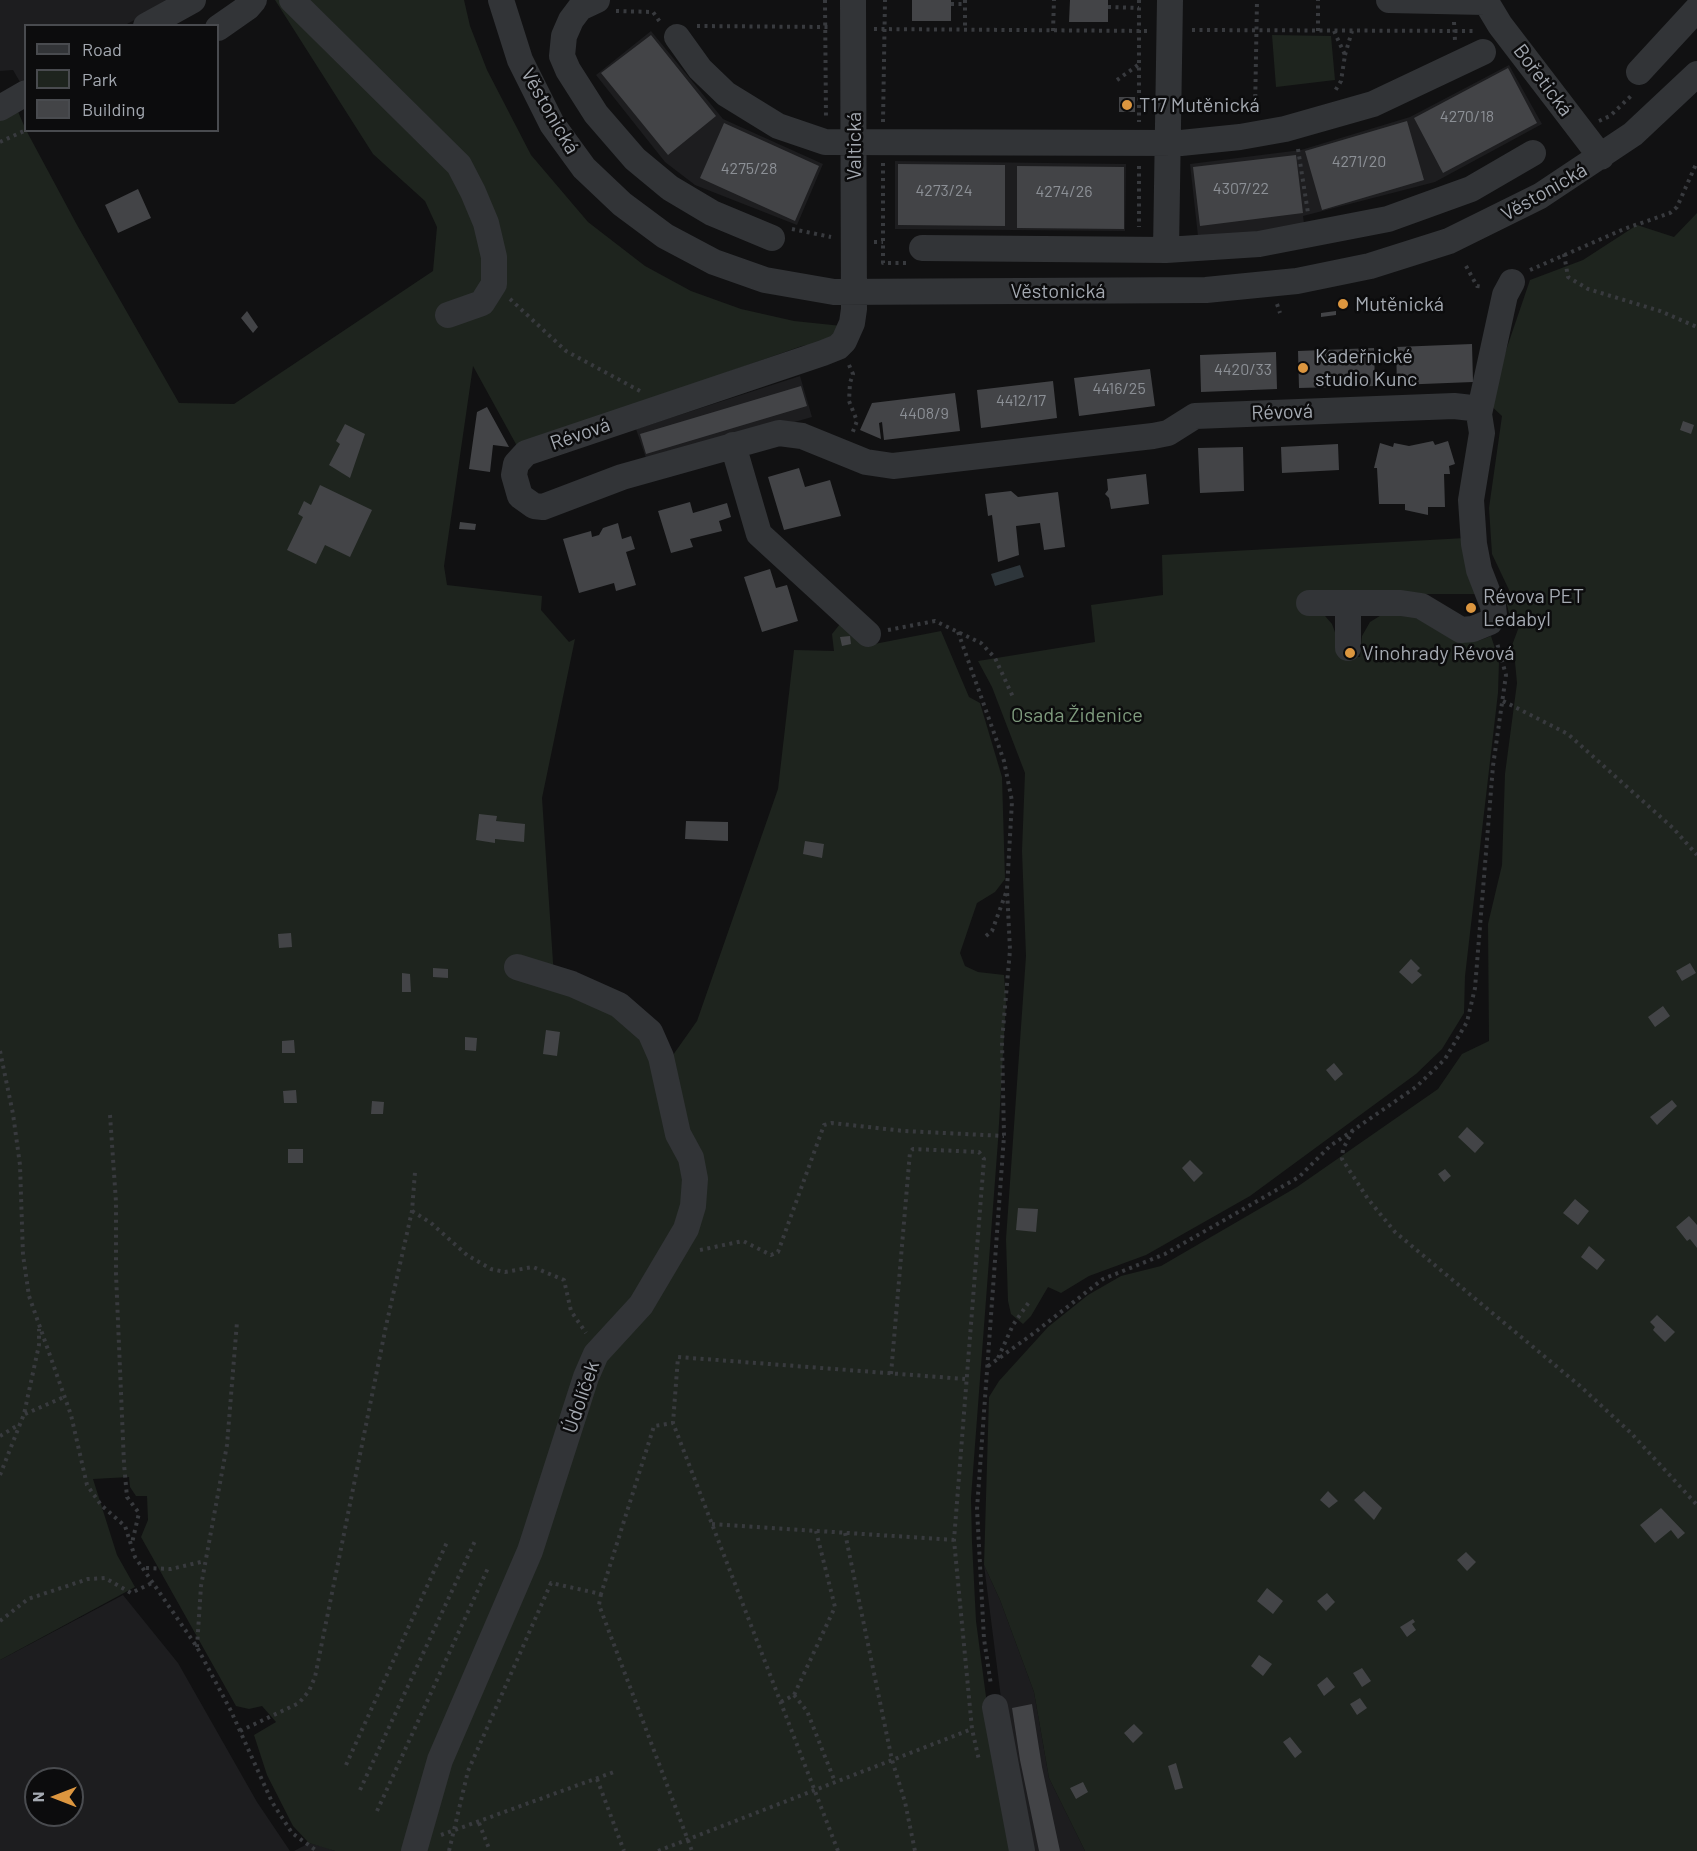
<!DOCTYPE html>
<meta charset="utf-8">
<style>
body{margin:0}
#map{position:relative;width:1697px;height:1851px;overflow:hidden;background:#111112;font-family:Barlow,sans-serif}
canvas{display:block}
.legend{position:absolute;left:24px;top:24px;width:195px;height:108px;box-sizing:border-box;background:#0c0c0d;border:2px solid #494b4f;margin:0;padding:8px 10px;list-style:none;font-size:18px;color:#a4a9b1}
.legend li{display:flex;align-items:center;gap:12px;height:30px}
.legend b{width:30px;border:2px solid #494b4f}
.north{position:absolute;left:24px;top:1767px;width:60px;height:60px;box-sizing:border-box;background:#0c0c0d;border:2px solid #494b4f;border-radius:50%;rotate:270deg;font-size:16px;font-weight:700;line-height:24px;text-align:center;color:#a4a9b1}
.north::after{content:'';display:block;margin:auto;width:21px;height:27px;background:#dc963f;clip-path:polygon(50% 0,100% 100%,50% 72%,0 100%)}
</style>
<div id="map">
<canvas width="1697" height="1851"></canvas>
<ul class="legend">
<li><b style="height:8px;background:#323437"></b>Road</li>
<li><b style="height:16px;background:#1e241e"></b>Park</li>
<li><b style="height:16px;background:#434447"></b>Building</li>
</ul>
<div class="north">N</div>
</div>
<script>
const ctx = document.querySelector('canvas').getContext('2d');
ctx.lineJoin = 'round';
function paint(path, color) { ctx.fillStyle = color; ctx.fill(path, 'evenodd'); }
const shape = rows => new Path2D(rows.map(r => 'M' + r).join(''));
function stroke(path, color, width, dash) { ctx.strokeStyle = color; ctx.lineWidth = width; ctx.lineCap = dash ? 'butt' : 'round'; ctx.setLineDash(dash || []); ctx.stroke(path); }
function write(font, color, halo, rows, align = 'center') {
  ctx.font = font + ' Barlow,sans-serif'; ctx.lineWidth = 5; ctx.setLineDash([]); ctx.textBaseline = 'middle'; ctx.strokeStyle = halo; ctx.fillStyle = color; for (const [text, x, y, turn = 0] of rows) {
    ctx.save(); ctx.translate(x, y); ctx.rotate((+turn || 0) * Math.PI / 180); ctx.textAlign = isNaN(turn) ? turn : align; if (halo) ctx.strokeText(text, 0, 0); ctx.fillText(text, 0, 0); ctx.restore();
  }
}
paint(shape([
 [0,0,173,0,125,25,26,26,25,79,20,82,13,70,0,71],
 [651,31,723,119,823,164,797,225,695,185,665,162,596,75],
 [1509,65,1542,124,1435,182,1303,216,1305,230,1199,245,1190,164,1301,150,1410,117],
 [895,161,1126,164,1125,231,895,229],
 [800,376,812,417,648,464,636,429],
 [984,1565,1000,1600,1034,1692,1049,1778,1085,1851,1029,1851,1003,1714],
 [123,1595,178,1663,257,1802,290,1851,0,1851,0,1660],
 [36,1779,72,1779,72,1815,36,1815],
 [309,1843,325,1847,335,1851,294,1851]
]), '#1d1d1f');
paint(shape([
 [275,0,464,0,470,26,487,70,531,155,588,222,645,266,691,291,741,309,794,321,842,326,835,341,802,346,517,446,473,366,444,566,447,585,542,596,541,610,569,642,575,639,542,798,554,977,673,1055,697,1021,778,789,794,650,834,651,832,634,840,624,864,646,941,631,969,697,980,703,1002,777,1005,879,995,892,977,903,960,953,965,966,978,972,1004,975,1006,1001,998,1141,971,1498,972,1542,976,1621,990,1727,1014,1851,335,1851,309,1843,293,1826,267,1775,254,1735,276,1722,262,1706,249,1709,236,1706,141,1537,148,1520,147,1496,136,1496,130,1487,129,1477,93,1479,117,1555,135,1587,0,1660,0,115,16,107,26,130,77,225,179,403,234,404,433,271,437,227,425,201,373,154],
 [1272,35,1331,36,1335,80,1276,87],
 [1697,213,1697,1851,1085,1851,1049,1778,1034,1692,1000,1600,984,1565,989,1397,999,1381,1048,1327,1088,1295,1121,1276,1161,1266,1297,1187,1438,1089,1462,1054,1489,1041,1488,924,1502,865,1505,774,1517,683,1515,662,1511,648,1520,624,1509,613,1506,601,1510,592,1492,554,1489,508,1502,416,1488,403,1530,280,1583,260,1637,225,1674,237],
 [1465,538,1481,594,1306,594,1332,624,1336,635,1337,655,1360,657,1362,636,1370,622,1383,614,1410,614,1459,640,1478,641,1491,636,1499,661,1498,693,1465,976,1464,1013,1442,1049,1416,1074,1250,1196,1146,1255,1089,1276,1061,1293,1048,1287,1031,1316,1023,1324,1011,1314,1008,1301,1006,1239,1026,956,1022,851,1025,773,992,687,978,661,1095,642,1091,605,1163,595,1162,555]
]), '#1e241e');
paint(shape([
 [1020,565,1024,577,995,586,991,574]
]), '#2e363b');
paint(shape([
 [912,0,951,0,951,21,912,21],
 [1070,0,1108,0,1108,22,1069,22],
 [651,35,716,116,668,155,601,73],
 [1508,68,1537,123,1443,173,1414,118],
 [1119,97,1135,97,1135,112,1119,112],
 [1407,121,1424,180,1322,210,1305,151],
 [724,123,819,166,795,221,700,178],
 [1296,155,1303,213,1200,226,1193,167],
 [898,164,1005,165,1005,226,898,225],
 [1017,166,1124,167,1124,229,1017,228],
 [138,189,151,218,118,233,105,205],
 [247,311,258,327,253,333,241,318],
 [1336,311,1336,315,1321,317,1321,313],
 [1472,344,1473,382,1397,385,1396,347],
 [1374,348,1375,386,1299,388,1298,351],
 [1276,352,1277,389,1201,392,1200,355],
 [1150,369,1155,406,1079,416,1074,378],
 [1053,381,1057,418,981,428,977,390],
 [801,386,807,406,646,454,640,434],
 [955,393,960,431,884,440,882,422,879,423,881,439,860,430,872,403],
 [487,407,509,447,493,445,490,472,469,469,477,412],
 [1683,421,1694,425,1691,434,1680,430],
 [345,424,365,434,350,478,329,465,340,444,336,441],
 [1433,441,1435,445,1448,441,1455,464,1449,466,1450,474,1444,474,1445,507,1428,507,1428,515,1405,510,1405,504,1379,504,1377,468,1374,468,1380,443,1393,447,1394,443,1409,446],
 [1338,444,1339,470,1282,473,1281,447],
 [1243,447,1244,491,1200,493,1198,448],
 [799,468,805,487,830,480,841,516,784,530,768,477],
 [1146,474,1149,504,1111,509,1109,498,1105,494,1108,490,1107,479],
 [320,485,372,510,350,557,325,545,316,564,287,550,303,517,298,514,304,501,311,505],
 [1011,491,1018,497,1058,492,1065,547,1044,550,1040,523,1016,526,1019,555,998,562,992,515,988,516,985,494],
 [690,502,693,513,727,503,731,517,719,521,722,531,690,539,693,547,671,553,658,511],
 [460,522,476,524,475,530,459,529],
 [618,523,622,539,631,536,635,549,626,552,636,585,616,591,614,583,579,593,563,539,591,531,592,537,599,535,603,528],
 [770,569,776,588,787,585,798,621,762,632,744,577],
 [1467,602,1475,602,1475,613,1467,613],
 [850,636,851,644,842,646,840,637],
 [479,814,497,816,496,821,525,824,524,842,495,839,495,843,476,840],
 [686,821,728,822,728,841,685,839],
 [805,841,824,844,822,858,803,854],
 [291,933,292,947,279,948,278,934],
 [1411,959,1420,968,1417,971,1422,975,1412,984,1399,972],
 [1690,963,1696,973,1682,981,1676,971],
 [433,968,448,969,448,978,433,977],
 [402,973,410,974,411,992,402,992],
 [1663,1006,1670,1016,1655,1027,1648,1017],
 [546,1030,560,1032,557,1056,543,1054],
 [465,1037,477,1038,476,1051,465,1050],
 [294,1040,295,1053,282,1053,282,1041],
 [1334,1063,1343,1074,1335,1081,1326,1070],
 [296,1090,297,1103,284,1103,283,1091],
 [1672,1100,1677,1106,1657,1125,1650,1117],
 [372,1101,384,1102,383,1114,371,1114],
 [1467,1127,1484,1143,1475,1153,1458,1137],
 [288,1149,303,1149,303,1163,288,1163],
 [1190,1160,1203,1173,1194,1182,1182,1168],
 [1445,1169,1451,1176,1444,1182,1438,1174],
 [1575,1199,1589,1211,1578,1225,1563,1213],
 [1018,1208,1038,1209,1036,1232,1016,1230],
 [1689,1216,1697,1225,1697,1248,1690,1239,1687,1241,1676,1227],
 [1589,1246,1605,1260,1597,1270,1581,1257],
 [1657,1315,1675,1332,1665,1342,1653,1330,1655,1327,1650,1322],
 [1328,1491,1338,1501,1329,1508,1320,1500],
 [1364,1491,1382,1508,1374,1520,1354,1500],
 [1661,1508,1685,1533,1678,1539,1671,1530,1655,1543,1640,1525],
 [1466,1552,1476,1562,1467,1571,1457,1560],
 [1267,1588,1283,1601,1273,1614,1257,1601],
 [1327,1593,1335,1602,1326,1611,1317,1601],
 [1413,1619,1415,1622,1412,1624,1416,1630,1407,1637,1400,1627],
 [1259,1655,1272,1664,1263,1676,1251,1666],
 [1362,1668,1371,1681,1362,1687,1353,1673],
 [1327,1677,1335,1687,1324,1696,1317,1685],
 [1360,1698,1367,1708,1357,1715,1350,1704],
 [1032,1704,1042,1767,1060,1851,1039,1851,1020,1760,1012,1708],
 [1134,1724,1143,1733,1133,1743,1124,1733],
 [1290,1737,1302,1752,1295,1758,1283,1742],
 [1176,1763,1183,1788,1175,1790,1168,1766],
 [1083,1782,1088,1792,1076,1799,1070,1788]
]), '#434447');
stroke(shape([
 [825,0,826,119],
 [965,0,965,30],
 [1139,0,1139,122],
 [951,4,965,4],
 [1108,7,1139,8],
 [616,11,653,12,660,22],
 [1454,22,1455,41],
 [697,26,828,27],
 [874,29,1149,31],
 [1192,30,1473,31],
 [1053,31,1054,0],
 [1318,31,1318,0],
 [1334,31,1345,55,1341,81,1335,91],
 [1345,55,1352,31],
 [1117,80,1138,65],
 [1255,112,1257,0],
 [1599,121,1610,116,1633,94],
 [883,122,885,0],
 [0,142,26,130],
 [1298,149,1308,213],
 [883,163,883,263,907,263],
 [1139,166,1139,227],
 [792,229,831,237],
 [874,242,883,242],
 [1564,254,1568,277,1588,289,1660,311,1697,327],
 [1466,266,1477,286,1484,287],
 [1530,270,1624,229,1670,213,1677,207,1697,162],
 [510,299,566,351,640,391],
 [1277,304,1280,313],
 [849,365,853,374,850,383,849,401,857,421,852,434],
 [888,630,935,621,981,643,995,658,1013,697],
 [958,632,1004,761,1012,801,1007,889,1010,950,1002,1041,1004,1136,977,1509,984,1639,991,1685],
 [1503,701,1568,734,1673,828,1697,855],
 [986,936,992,931,1007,890],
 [0,1051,13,1114,20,1165,23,1255,29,1296,71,1415,87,1485,101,1505,125,1526,135,1557,197,1647,231,1711,272,1802,292,1833,317,1851],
 [110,1115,116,1202,116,1274,124,1464,127,1497,139,1513,132,1543],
 [1353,1130,1343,1149,1342,1159,1368,1199,1395,1232,1580,1386,1631,1433,1697,1505],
 [412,1211,431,1223,467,1255,491,1269,505,1272,533,1267,564,1280,571,1311,586,1333],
 [700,1250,743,1241,771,1255,778,1252,824,1125,832,1123,904,1131,1004,1136],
 [998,1358,1013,1325,1029,1302],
 [988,1366,1034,1333,1103,1279,1165,1254,1299,1177,1330,1146,1416,1087,1445,1059,1467,1022,1475,988,1493,766,1506,675,1497,643],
 [891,1374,910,1152,913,1149,979,1152,984,1159,954,1540,972,1729,979,1760],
 [25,1414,64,1397],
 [0,1436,20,1424],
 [0,1475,24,1414,39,1345,39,1329],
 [712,1524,954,1540],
 [845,1533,892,1760,905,1802,915,1851],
 [146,1568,171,1569,205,1561],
 [601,1594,599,1605,692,1851],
 [0,1621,28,1599,88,1579,105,1578,131,1593,154,1582],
 [197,1647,201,1586,227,1445,237,1322],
 [794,1695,807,1711,835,1782],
 [781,1702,794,1695,835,1607,816,1531],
 [240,1731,299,1703,309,1691,315,1677,386,1326,412,1211,415,1172],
 [346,1765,448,1540],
 [597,1779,624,1851],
 [360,1790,475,1541],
 [377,1811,488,1568],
 [479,1823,490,1851],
 [441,1835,614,1772],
 [449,1851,468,1771,551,1583,601,1594,654,1426,673,1423],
 [658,1851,972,1729],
 [838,1851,673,1423,678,1357,965,1379]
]), '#383a3e', 4, [3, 4.5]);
stroke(shape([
 [292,0,459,165,473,192,486,223,494,257,494,284,482,303,448,315],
 [501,0,520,60,552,124,584,168,622,204,665,236,714,262,765,280,834,292,1206,290,1297,281,1370,266,1449,241,1540,196,1633,134,1697,74],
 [597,0,580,8,571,20,564,36,562,56,568,70,596,114,635,159,670,188,712,213,772,238],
 [853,0,854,309,852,323,844,341,838,347,823,353,526,453,516,464,514,475,520,496,534,506,543,507,622,477,779,433,802,436,866,462,893,466,1153,436,1168,433,1195,416,1454,406,1472,408,1479,414,1482,433,1471,500,1474,544,1479,570,1493,606,1494,615,1490,622,1473,629,1461,630,1421,606,1401,603,1309,603],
 [1389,0,1485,2],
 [1485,0,1500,25,1601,157],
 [146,26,193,0],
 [218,28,248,7,254,0],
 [677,37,700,69,726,94,778,126,825,142,1181,143,1240,137,1285,129,1373,104,1483,52],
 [1639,72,1697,9],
 [0,108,26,93],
 [922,248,1166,250,1259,244,1388,219,1471,189,1533,153],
 [1166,250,1170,0],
 [1479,414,1505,295,1512,282],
 [733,445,759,534,868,634],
 [1348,603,1348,648],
 [995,1707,1022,1851],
 [414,1851,440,1760,530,1551,586,1377,596,1354,641,1305,686,1229,693,1206,695,1179,691,1158,678,1134,661,1057,650,1032,619,1005,572,984,517,967]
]), '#323437', 26);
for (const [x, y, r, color] of [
 [1127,105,6,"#dc963f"],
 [1343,304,6,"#dc963f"],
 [1303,368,6,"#dc963f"],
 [1471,608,6,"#dc963f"],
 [1350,653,6,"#dc963f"]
]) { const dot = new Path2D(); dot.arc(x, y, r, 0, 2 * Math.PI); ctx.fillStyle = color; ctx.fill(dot); stroke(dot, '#0c0c0d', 2); }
write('16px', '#8c9096', null, [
 ["4270/18",1467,117],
 ["4271/20",1359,162],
 ["4275/28",749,169],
 ["4307/22",1241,189],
 ["4273/24",944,191],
 ["4274/26",1064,192],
 ["4420/33",1243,370],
 ["4416/25",1119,389],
 ["4412/17",1021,401],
 ["4408/9",924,414]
]);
write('20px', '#a4a9b1', '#0c0c0d', [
 ["Bořetická",1543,80,53],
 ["Věstonická",550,111,60],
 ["Valtická",854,146,-90],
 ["Věstonická",1544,192,-30],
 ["Věstonická",1058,291],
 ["Révová",1282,412,-2],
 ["Révová",580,434,-19],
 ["Údolíček",581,1397,-71]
]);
write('20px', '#a4a9b1', '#0c0c0d', [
 ["T17 Mutěnická",1139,105],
 ["Mutěnická",1355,304],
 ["Kadeřnické",1315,356],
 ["studio Kunc",1315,379],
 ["Révova PET",1483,596],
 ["Ledabyl",1483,619],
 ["Vinohrady Révová",1362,653]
], 'left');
write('20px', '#7e9a7d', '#0c0c0d', [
 ["Osada Židenice",1077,715]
]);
</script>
